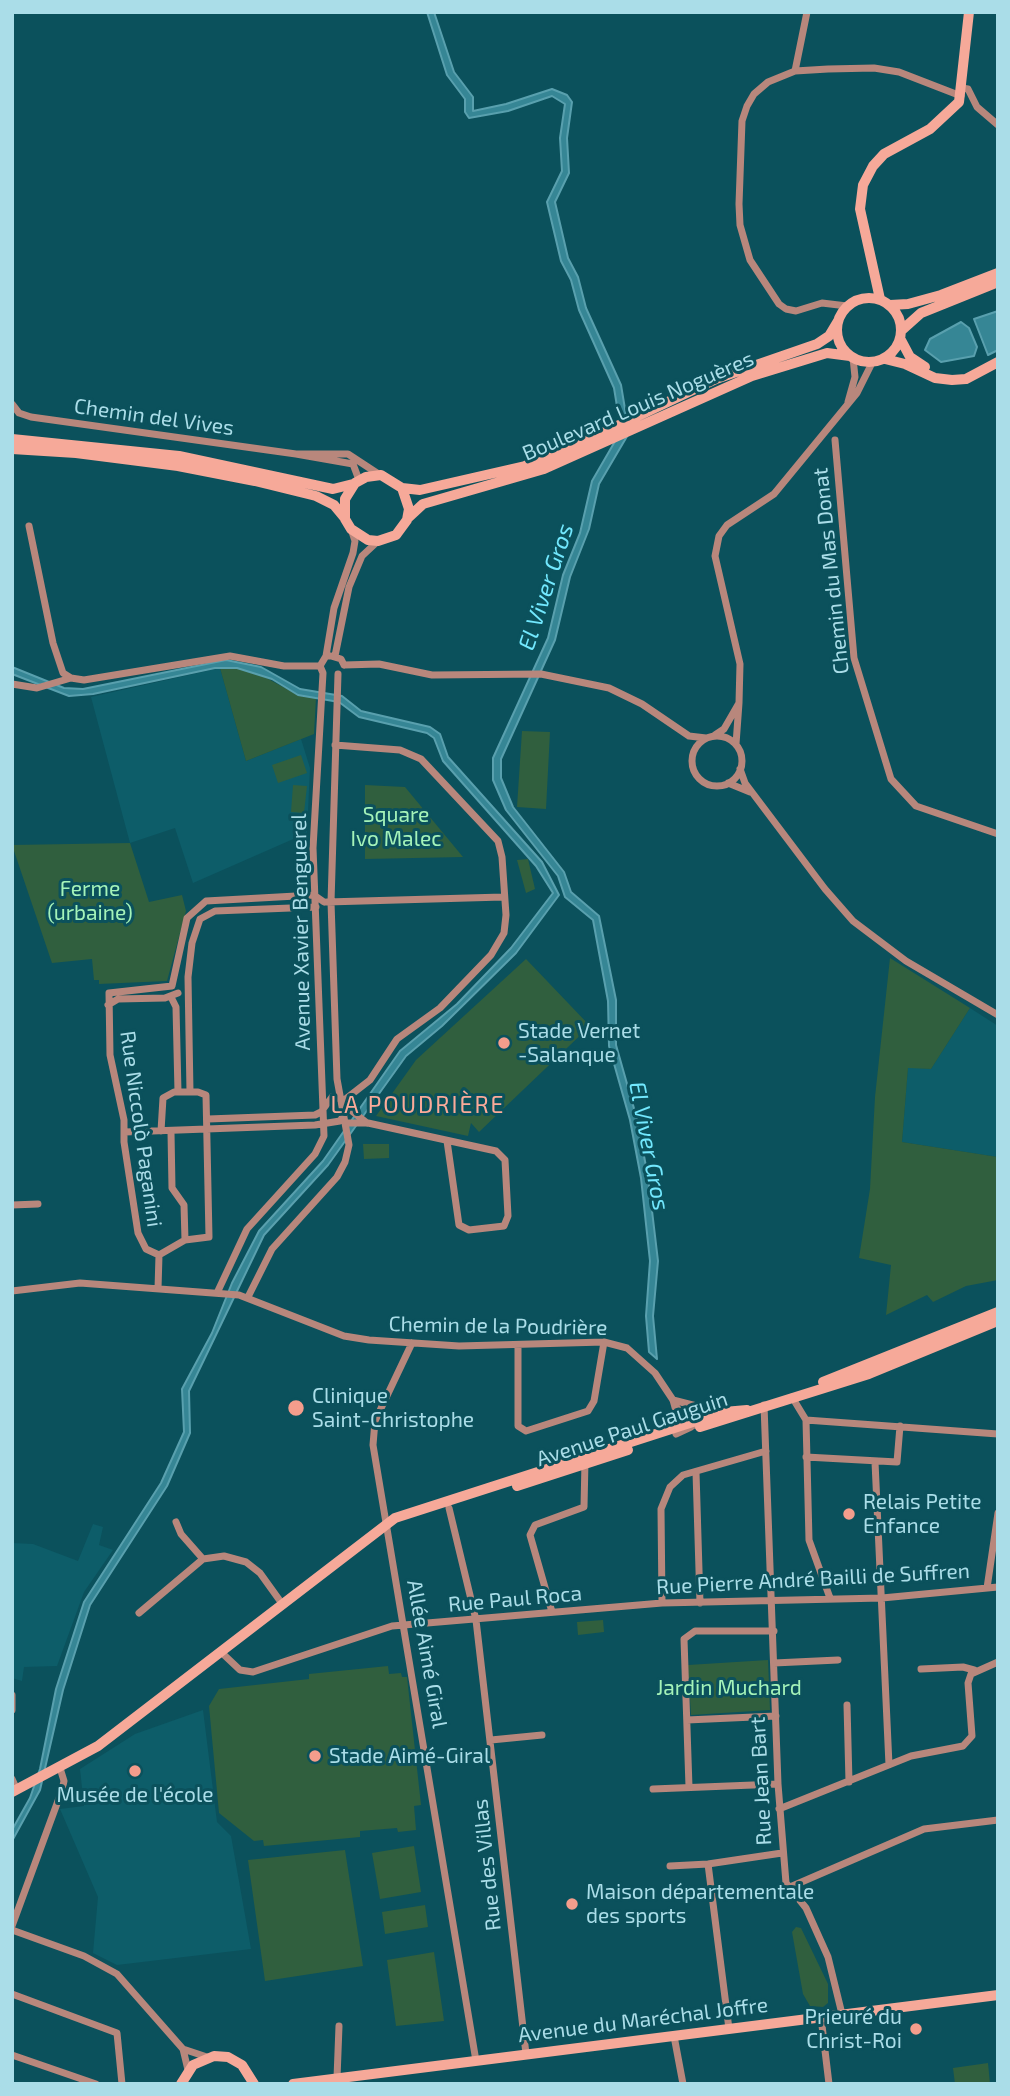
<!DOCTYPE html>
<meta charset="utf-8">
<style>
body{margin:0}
#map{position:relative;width:1010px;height:2096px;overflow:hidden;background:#0b515c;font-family:"Exo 2",sans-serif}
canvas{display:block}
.frame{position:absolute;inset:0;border:14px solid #aadde8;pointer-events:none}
</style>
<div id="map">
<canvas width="1010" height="2096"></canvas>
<div class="frame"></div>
</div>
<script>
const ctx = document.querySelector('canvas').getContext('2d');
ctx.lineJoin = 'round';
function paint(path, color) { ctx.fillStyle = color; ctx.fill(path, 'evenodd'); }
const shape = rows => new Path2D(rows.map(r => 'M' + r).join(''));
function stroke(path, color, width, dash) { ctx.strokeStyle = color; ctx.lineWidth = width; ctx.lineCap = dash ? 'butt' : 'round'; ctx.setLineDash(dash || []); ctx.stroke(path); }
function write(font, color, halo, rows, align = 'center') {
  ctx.font = font + ' "Exo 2",sans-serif'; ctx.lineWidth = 6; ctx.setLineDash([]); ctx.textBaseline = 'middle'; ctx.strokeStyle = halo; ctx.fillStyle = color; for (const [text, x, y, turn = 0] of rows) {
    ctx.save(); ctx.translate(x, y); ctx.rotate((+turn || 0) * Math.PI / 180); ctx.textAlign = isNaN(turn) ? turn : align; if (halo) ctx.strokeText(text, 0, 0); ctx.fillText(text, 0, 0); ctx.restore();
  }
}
paint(shape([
 [220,668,246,761,301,739,310,768,307,833,193,883,175,828,130,843,91,697],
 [970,1008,998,1026,998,1157,902,1142,908,1067,931,1069],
 [93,1524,103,1527,99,1545,113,1550,84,1592,57,1666,24,1667,22,1681,12,1678,12,1543,33,1544,78,1561],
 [203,1710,217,1822,231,1836,251,1949,117,1965,93,1953,98,1897,60,1809,84,1806,80,1769,135,1734]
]), '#0d5d69');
paint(shape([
 [220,668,237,668,259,674,298,695,316,698,314,734,246,761],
 [522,731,550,732,546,809,517,807],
 [301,755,307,773,278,783,272,765],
 [293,785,307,786,304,813,291,812],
 [365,785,405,787,463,857,365,859],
 [130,843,149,902,182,895,186,911,167,981,99,984,99,980,94,980,92,959,52,963,12,845],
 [528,859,535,889,526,893,517,860],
 [890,958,970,1008,931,1069,908,1068,902,1142,998,1157,998,1280,966,1286,933,1302,927,1295,886,1315,891,1265,859,1258,870,1189,875,1097],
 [526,959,590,1026,479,1132,471,1123,468,1136,376,1116,416,1060],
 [363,1144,389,1144,389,1158,364,1159],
 [603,1620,604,1632,578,1635,577,1622],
 [768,1660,770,1710,691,1715,688,1665],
 [388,1666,389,1674,401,1673,402,1677,407,1677,421,1805,414,1806,416,1830,398,1832,397,1828,360,1831,360,1837,264,1846,263,1840,254,1841,219,1813,209,1706,219,1689,309,1679,309,1674],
 [414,1846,421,1892,380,1899,372,1853],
 [345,1850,363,1966,265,1981,248,1860],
 [425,1905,428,1927,385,1934,382,1912],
 [796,1927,801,1928,828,1984,828,2003,823,2007,810,2006,803,1994,792,1932],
 [434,1952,444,2021,396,2026,387,1960],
 [988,2063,990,2084,955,2084,953,2068]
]), '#305f3e');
const water = shape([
 [427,12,434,12,454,72,473,97,473,111,506,104,552,89,567,95,572,102,567,138,569,173,555,202,568,258,578,277,586,308,621,385,629,433,599,484,589,529,570,577,555,640,501,759,501,778,513,807,564,872,571,892,599,916,616,1000,616,1045,637,1119,648,1177,658,1261,653,1316,657,1359,649,1352,646,1316,650,1261,641,1178,630,1120,609,1046,608,1001,593,920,565,897,558,876,506,810,493,780,493,758,548,638,563,575,580,533,592,481,621,431,614,388,579,310,571,280,561,261,547,202,562,171,560,138,565,104,552,96,508,111,469,118,465,112,465,99,447,75,427,12],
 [998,311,998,350,988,355,974,319,998,311],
 [961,322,969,328,977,347,974,356,941,362,925,350,930,339,961,322],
 [226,660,261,667,300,689,342,696,361,711,430,727,440,734,448,757,542,862,559,895,516,953,442,1026,406,1056,328,1165,264,1235,189,1391,190,1433,167,1486,90,1605,63,1690,40,1790,12,1841,12,1830,30,1798,40,1769,56,1689,84,1602,161,1483,184,1432,182,1389,212,1333,232,1283,259,1231,323,1161,400,1051,457,1004,511,948,553,893,536,866,443,761,434,738,427,733,359,717,339,702,298,695,272,679,237,668,215,668,93,694,69,696,12,674,12,667,64,688,83,689,226,660]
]);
paint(water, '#368695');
stroke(water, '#59a0ae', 2);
stroke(shape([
 [795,71,807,12],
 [962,88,968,89,977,107,998,125],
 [847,306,822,303,796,311,786,309,779,304,750,260,740,225,739,204,742,121,747,106,754,94,768,82,795,71,828,69,874,68,899,72,961,96],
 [848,402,855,377,853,358],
 [12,404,19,413,31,417,296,454],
 [835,440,854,658,891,779,916,806,998,834],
 [359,480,353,464,296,454,348,454,380,475],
 [29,526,53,643,63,673,71,678,84,680,230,656,284,666,320,666],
 [326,656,334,608,353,553,355,541,351,529],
 [335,656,349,587,362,556,377,542],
 [344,665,379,664,432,675,541,674,609,688,642,704,689,736,706,738],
 [12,684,37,688,71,678],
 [739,703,740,664,715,556,719,536,727,525,774,494,857,393,872,363],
 [715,735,724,729,739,703,736,744],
 '692 761a25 25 0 1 1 50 0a25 25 0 1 1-50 0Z',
 [335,745,400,750,421,759,498,841,502,857,506,915,504,933,491,955,440,1008,397,1039,370,1080,343,1101],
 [740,769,745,783,825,889,853,921,906,961,998,1015],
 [728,783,750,792],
 [327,902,503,897],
 [171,997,176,1007,178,1092],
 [108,1005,118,999,165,998,178,993],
 [190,1092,188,977,192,943,200,919,215,911,316,907],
 [343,1104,367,1123],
 [208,1119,315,1115,321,1112,332,1097,342,1099],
 [346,1123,368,1123,496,1151,505,1160,508,1216,504,1226,469,1230,459,1225,447,1141],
 [125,1132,315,1125,340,1121,345,1113],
 [171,1132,172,1188,184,1205,185,1240],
 [12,1205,38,1204],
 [159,1255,146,1249,138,1233,124,1142,124,1120,110,1055,109,993,172,986,187,918,206,901,314,895,324,902],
 [159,1255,185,1240,209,1237,206,1095,198,1092,174,1092,163,1098,161,1131],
 [158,1289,159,1255],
 [12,1291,80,1283,239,1295,344,1336,369,1340,459,1346,604,1342,627,1348,655,1373,673,1400,678,1418,675,1428],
 [217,1293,247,1229,315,1154,324,1136,313,848,323,673,320,666,326,656,331,656,341,659,344,665],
 [248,1297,272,1249,337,1177,345,1162,349,1145,337,1079,331,902,338,674],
 [412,1343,375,1421,373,1445,476,2061],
 [518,1345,518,1426,526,1431,588,1411,594,1401,604,1342],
 [792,1397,806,1420],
 [673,1400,720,1412],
 [764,1405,778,1784,786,1883,806,1908,828,1957,842,2014],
 [676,1407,695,1425],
 [806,1420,998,1434],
 [806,1420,809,1540,830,1598],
 [676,1434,691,1427],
 [806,1457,897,1462,900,1426],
 [875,1462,889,1765],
 [696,1472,700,1603],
 [449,1508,476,1620,526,2054],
 [176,1522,181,1534,203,1559],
 [987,1588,998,1513],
 [662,1603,661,1509,670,1487,683,1475,766,1451],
 [552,1612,530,1535,535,1525,584,1507,585,1461],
 [139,1613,203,1559,224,1556,246,1562,260,1573,283,1605],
 [222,1653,240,1670,253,1672,392,1626,662,1603,882,1598,998,1587],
 [774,1663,838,1660],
 [921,1669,963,1667,974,1670],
 [12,1695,12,1710],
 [847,1705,849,1782],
 [687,1720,776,1716],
 [491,1740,542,1735],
 [12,1779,17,1790],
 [689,1787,684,1639,695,1631,774,1631],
 [653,1789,778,1784],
 [779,1809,911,1756,963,1746,972,1736,968,1683,971,1674,998,1662],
 [708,1864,729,2029],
 [670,1866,708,1864,782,1853],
 [790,1887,924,1829,998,1820],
 [12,1926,62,1790,64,1781,60,1768],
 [12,1930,84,1956,117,1974,183,2049,188,2070],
 [12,1994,117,2033,122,2084],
 [821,2017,829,2084],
 [674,2036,683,2084],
 [183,2049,207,2057],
 [12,2055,96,2084],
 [337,2078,339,2026]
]), '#b8877c', 7);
stroke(shape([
 '837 330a32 32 0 1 1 64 0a32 32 0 1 1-64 0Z',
 [880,299,860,209,863,185,873,166,884,154,930,129,959,102,969,12],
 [890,305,908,304,941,295,998,273],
 [902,330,921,313,998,282],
 [901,340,910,357,925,367],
 [885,359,905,364,935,378,952,380,966,379,998,362],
 [12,439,179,456,333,489,353,484],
 [12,449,76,453,178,466,255,481,316,496,334,505,344,517],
 [402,488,409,509,407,520,396,535,378,541,368,540,351,529,345,519,345,499,355,483,366,477,381,475,402,488,420,490,525,466,575,446,716,379,817,344,829,336,838,321],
 [409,517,423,504,544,469,752,376,827,353,850,356],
 [823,1382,998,1312],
 [700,1427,869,1374,998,1321],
 [517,1486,628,1450],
 [12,1792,98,1746,395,1518,724,1412,747,1410],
 [181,2084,193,2065,214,2056,228,2057,242,2065,254,2084],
 [293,2084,998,1995]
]), '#f6a999', 10);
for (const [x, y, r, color] of [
 [504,1043,7,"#f49d8c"],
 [296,1408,9,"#f49d8c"],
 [849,1514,7,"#f49d8c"],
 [315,1756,7,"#f49d8c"],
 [135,1771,7,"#f49d8c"],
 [572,1904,7,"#f49d8c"],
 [916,2029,7,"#f49d8c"]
]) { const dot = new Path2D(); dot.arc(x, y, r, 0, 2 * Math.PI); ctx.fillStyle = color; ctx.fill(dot); stroke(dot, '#0b515c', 2.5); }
write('21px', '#aadde8', '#0b515c', [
 ["Boulevard Louis Noguères",638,406,-23],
 ["Chemin del Vives",154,417,8],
 ["Chemin du Mas Donat",831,571,-96],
 ["Avenue Xavier Benguerel",301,932,-91],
 ["Rue Niccolò Paganini",141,1129,82],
 ["Chemin de la Poudrière",498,1326,1],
 ["Avenue Paul Gauguin",632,1429,-18],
 ["Rue Pierre André Bailli de Suffren",813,1579,-3],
 ["Rue Paul Roca",515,1599,-5],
 ["Allée Aimé Giral",427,1654,80],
 ["Rue Jean Bart",761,1781,-93],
 ["Rue des Villas",487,1865,-96],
 ["Avenue du Maréchal Joffre",643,2020,-7]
]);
write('21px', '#a5f3b9', '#0b515c', [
 ["Square",396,815],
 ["Ivo Malec",396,839],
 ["Ferme",90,889],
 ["(urbaine)",90,913],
 ["Jardin Muchard",729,1688]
]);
write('21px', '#aadde8', '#0b515c', [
 ["Stade Vernet",518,1031],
 ["-Salanque",518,1055],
 ["Clinique",312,1396],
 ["Saint-Christophe",312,1420],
 ["Relais Petite",863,1502],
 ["Enfance",863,1526],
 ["Stade Aimé-Giral",329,1756],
 ["Musée de l'école",135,1795,"center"],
 ["Maison départementale",586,1892],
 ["des sports",586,1916],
 ["Prieuré du",902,2017,"right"],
 ["Christ-Roi",902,2041,"right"]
], 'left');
write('italic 23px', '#72e8fe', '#0b515c', [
 ["El Viver Gros",546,587,-72],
 ["El Viver Gros",649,1146,79]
]);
ctx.letterSpacing = '2px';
write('23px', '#fbaa99', '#0b515c', [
 ["LA POUDRIÈRE",418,1105]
]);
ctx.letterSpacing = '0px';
</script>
